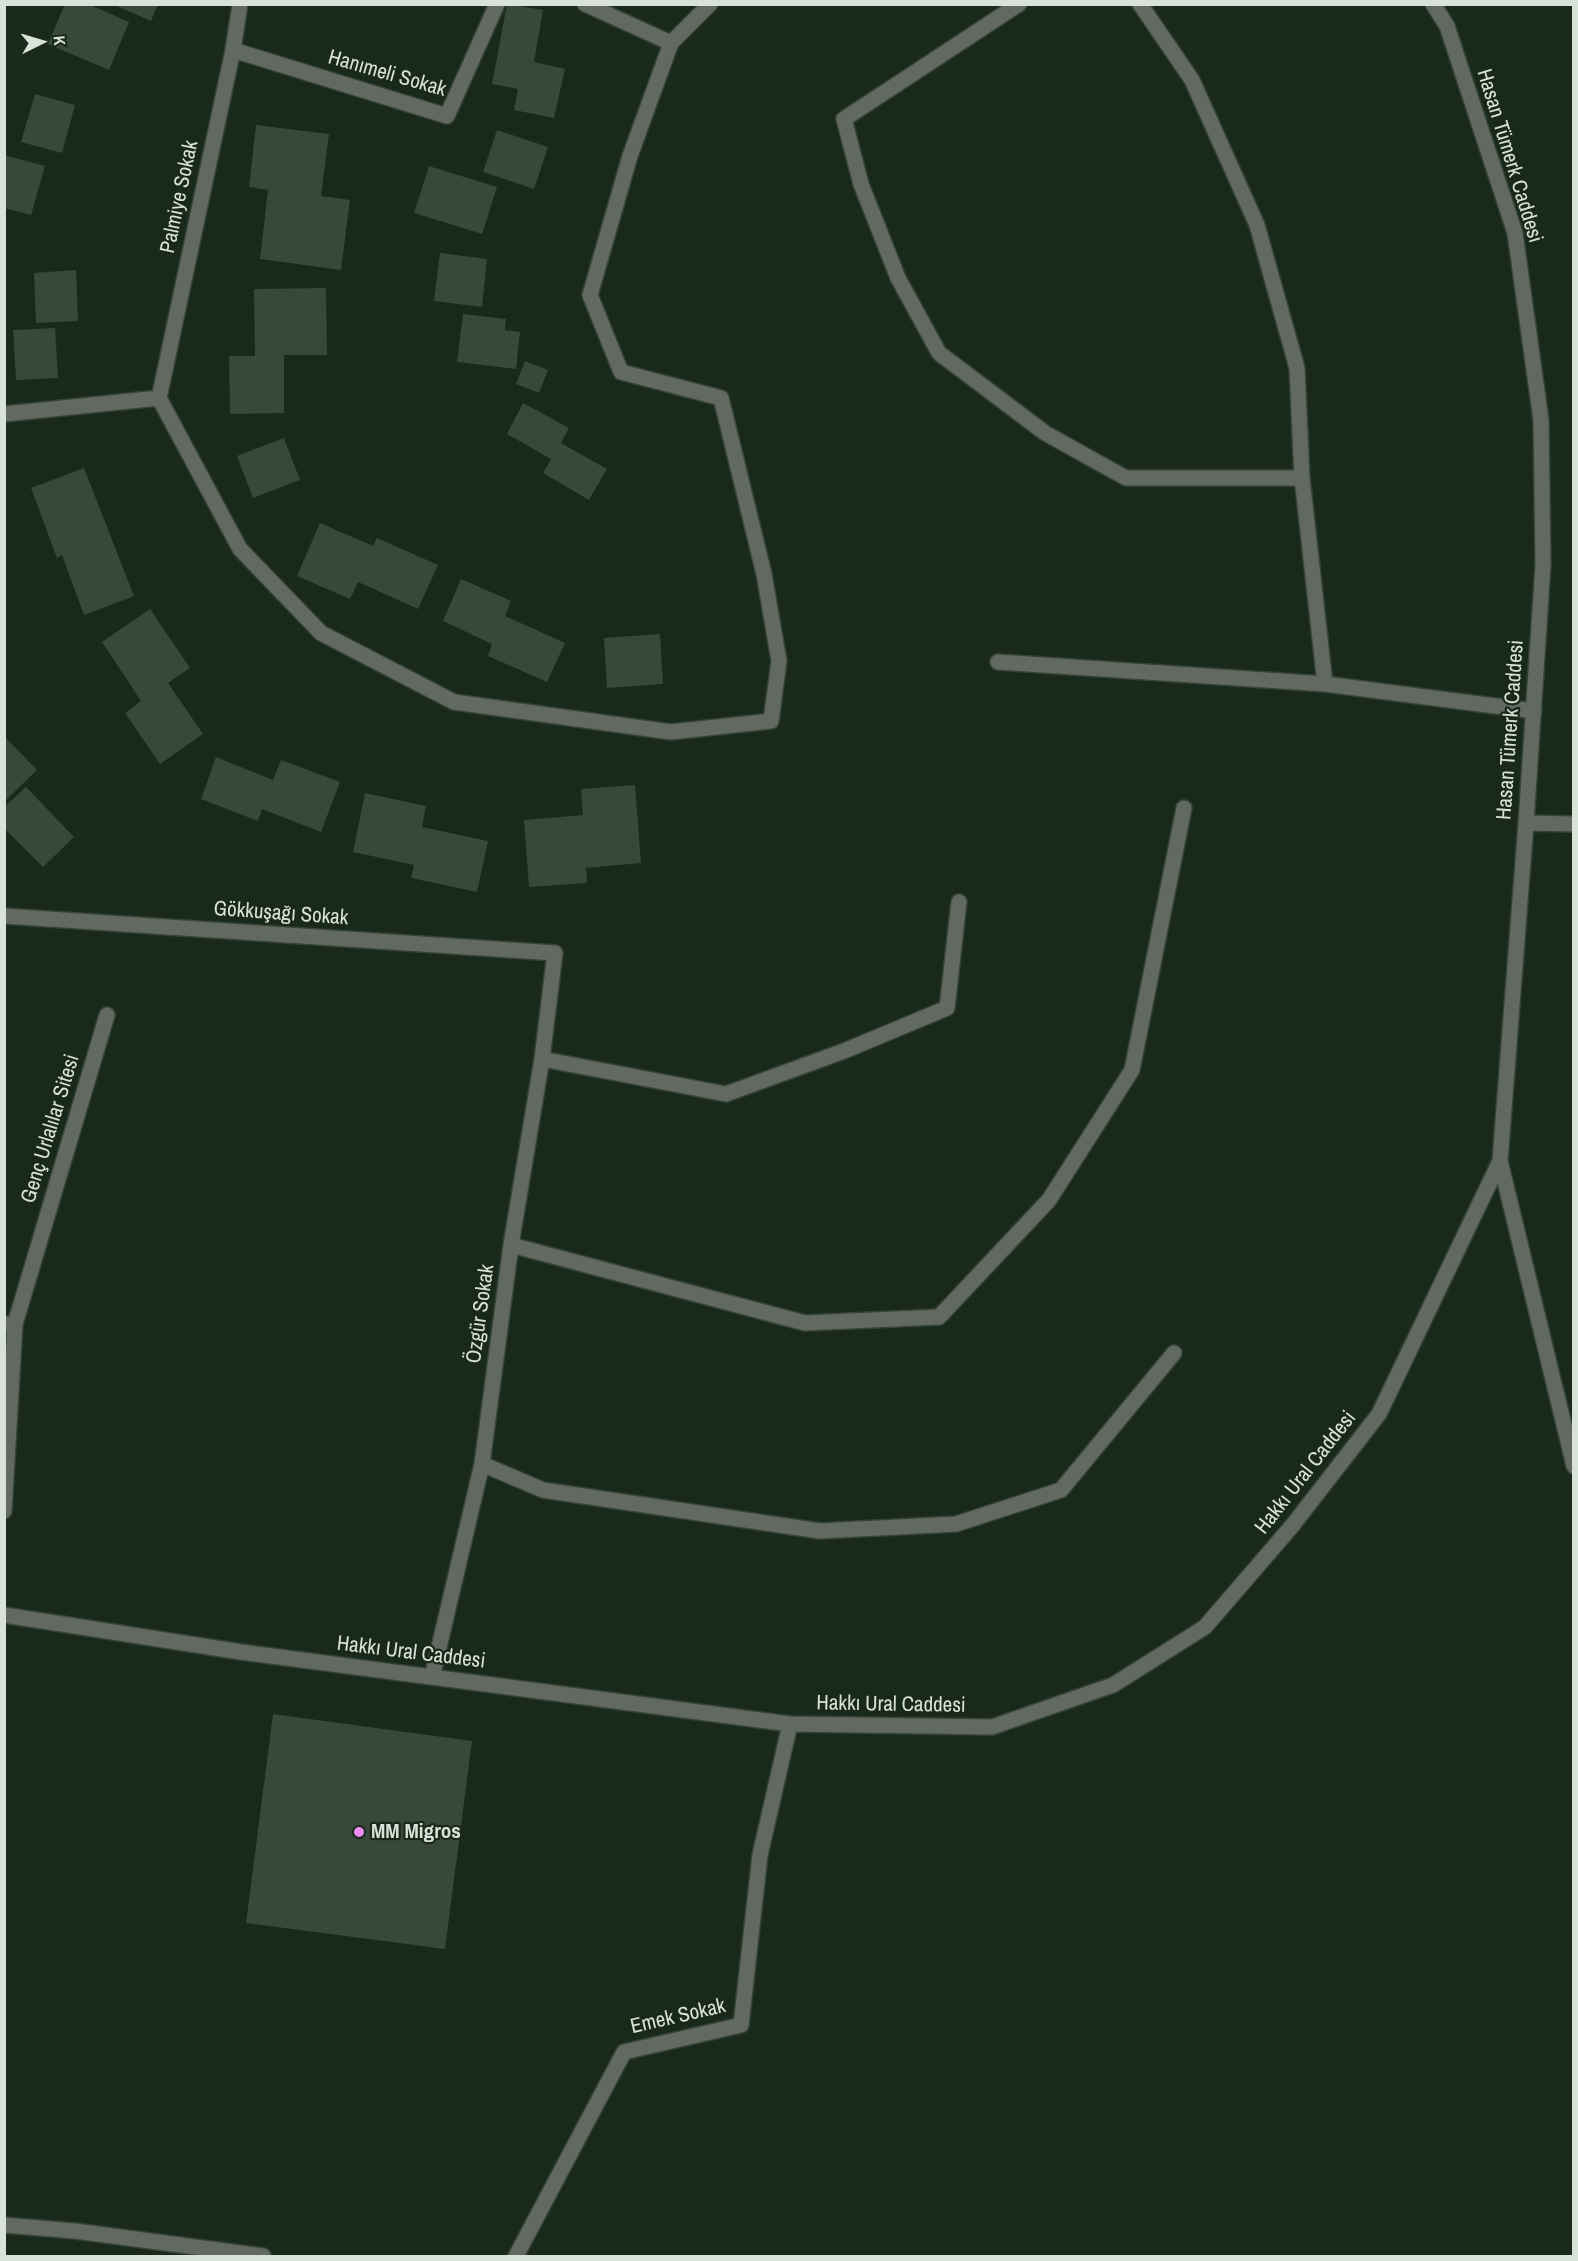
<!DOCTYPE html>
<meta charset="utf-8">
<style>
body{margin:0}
#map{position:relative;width:1578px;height:2261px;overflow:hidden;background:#19291a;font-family:"Archivo Narrow",sans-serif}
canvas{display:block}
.frame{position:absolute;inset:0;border:6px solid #d8e2d8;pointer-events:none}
.north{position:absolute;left:12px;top:12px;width:60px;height:60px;-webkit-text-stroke:4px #19291a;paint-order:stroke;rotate:85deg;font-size:16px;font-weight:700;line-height:24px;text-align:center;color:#d8e2d8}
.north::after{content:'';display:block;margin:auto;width:21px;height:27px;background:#d8e2d8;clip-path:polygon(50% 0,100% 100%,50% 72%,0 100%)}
</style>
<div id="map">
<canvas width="1578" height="2261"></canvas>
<div class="frame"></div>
<div class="north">K</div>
</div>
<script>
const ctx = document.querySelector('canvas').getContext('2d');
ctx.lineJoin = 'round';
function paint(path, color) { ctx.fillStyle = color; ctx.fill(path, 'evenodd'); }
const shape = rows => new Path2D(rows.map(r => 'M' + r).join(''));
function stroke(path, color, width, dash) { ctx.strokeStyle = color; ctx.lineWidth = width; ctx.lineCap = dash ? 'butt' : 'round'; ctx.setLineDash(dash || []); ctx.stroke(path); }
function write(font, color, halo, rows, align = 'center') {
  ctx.font = font + ' "Archivo Narrow",sans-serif'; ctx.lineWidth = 4.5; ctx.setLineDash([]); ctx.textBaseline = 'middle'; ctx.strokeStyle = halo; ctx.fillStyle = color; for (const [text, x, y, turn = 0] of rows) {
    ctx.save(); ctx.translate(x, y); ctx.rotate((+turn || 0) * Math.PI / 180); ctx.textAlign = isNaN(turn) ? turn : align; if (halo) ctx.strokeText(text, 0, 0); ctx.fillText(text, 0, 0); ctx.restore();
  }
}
paint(shape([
 [65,4,88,4,129,22,109,70,48,44],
 [112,4,158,4,151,21],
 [507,4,543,10,534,62,565,69,554,118,514,110,518,89,492,84],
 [35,94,75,105,62,153,21,142],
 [256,125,329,134,321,196,350,200,341,270,260,259,268,190,249,187],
 [497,130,548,147,534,189,483,172],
 [4,155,45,166,31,215,4,208],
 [429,166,497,187,482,234,414,213],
 [440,253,487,259,482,307,434,301],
 [76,270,78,321,36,323,34,273],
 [326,288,327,355,284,355,284,413,230,414,229,356,255,356,254,289],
 [463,314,506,319,505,330,520,332,516,369,457,362],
 [55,328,58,378,16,380,13,330],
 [525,361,548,370,539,393,516,384],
 [523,403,569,428,561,443,607,469,589,500,543,473,551,459,507,434],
 [284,438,300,480,253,498,237,456],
 [84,468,134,596,84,615,62,555,57,558,31,488],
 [320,523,373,546,377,538,438,565,418,609,358,582,350,599,297,576],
 [461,579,511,601,505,616,565,643,547,682,488,656,492,644,443,621],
 [150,609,190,668,168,683,203,734,160,764,125,713,141,701,102,642],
 [660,634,663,684,607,688,604,638],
 [4,736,37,770,4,802],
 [216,757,273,780,281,760,340,782,321,832,262,809,258,821,201,799],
 [635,785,641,863,586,868,587,883,529,887,524,820,583,815,581,789],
 [26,787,74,837,43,867,4,828,4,807],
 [365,793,426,806,422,827,488,841,477,892,411,878,414,865,353,852],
 [273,1714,472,1741,445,1949,246,1923]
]), '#384939');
const minor = shape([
 [585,4,671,43],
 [1019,4,844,119,861,184,898,278,939,353,1045,433,1126,478,1302,478],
 [1140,4,1192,80,1257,225,1297,368,1302,478,1325,684,1534,711],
 [1433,4,1447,26,1515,233,1541,420,1543,565,1526,823,1500,1161,1574,1466],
 [233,50,447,116,497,4],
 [159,398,240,549,321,633,454,702,671,732,771,721,779,661,764,574,721,398,621,372,590,295,630,156,671,43,710,4],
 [159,398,233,50,240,4],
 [4,414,159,398],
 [998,662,1325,684],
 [1526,823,1574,824],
 [4,916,555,953,542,1059,511,1245,482,1464,432,1677],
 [542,1059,726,1094,844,1051,947,1008,959,902],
 [511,1245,805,1323,939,1317,1049,1200,1132,1070,1184,808],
 [4,1324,15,1324,107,1015],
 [482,1464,543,1490,820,1531,956,1524,1061,1490,1174,1353],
 [4,1511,15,1324],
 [4,1615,241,1652,790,1724,992,1727,1113,1685,1205,1627,1292,1526,1379,1414,1500,1161],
 [4,2225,75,2231,263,2256],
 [516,2256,624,2052,741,2025,760,1855,790,1724]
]);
stroke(minor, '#344335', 18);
stroke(minor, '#626962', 15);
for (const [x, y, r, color] of [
 [359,1832,6,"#f18bf5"]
]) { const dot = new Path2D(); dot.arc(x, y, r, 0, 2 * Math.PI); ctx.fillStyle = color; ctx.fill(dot); stroke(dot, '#19291a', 2); }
write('21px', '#d8e2d8', '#19291a', [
 ["Hanımeli Sokak",387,74,16],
 ["Hasan Tümerk Caddesi",1509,156,73],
 ["Palmiye Sokak",180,197,-78],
 ["Hasan Tümerk Caddesi",1511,730,-86],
 ["Gökkuşağı Sokak",281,914,4],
 ["Genç Urlalılar Sitesi",51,1129,-73],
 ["Özgür Sokak",481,1314,-82],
 ["Hakkı Ural Caddesi",1306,1473,-52],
 ["Hakkı Ural Caddesi",411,1653,7],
 ["Hakkı Ural Caddesi",891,1705,1],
 ["Emek Sokak",678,2017,-13]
]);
write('bold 21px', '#d8e2d8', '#19291a', [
 ["MM Migros",371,1832]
], 'left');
</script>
